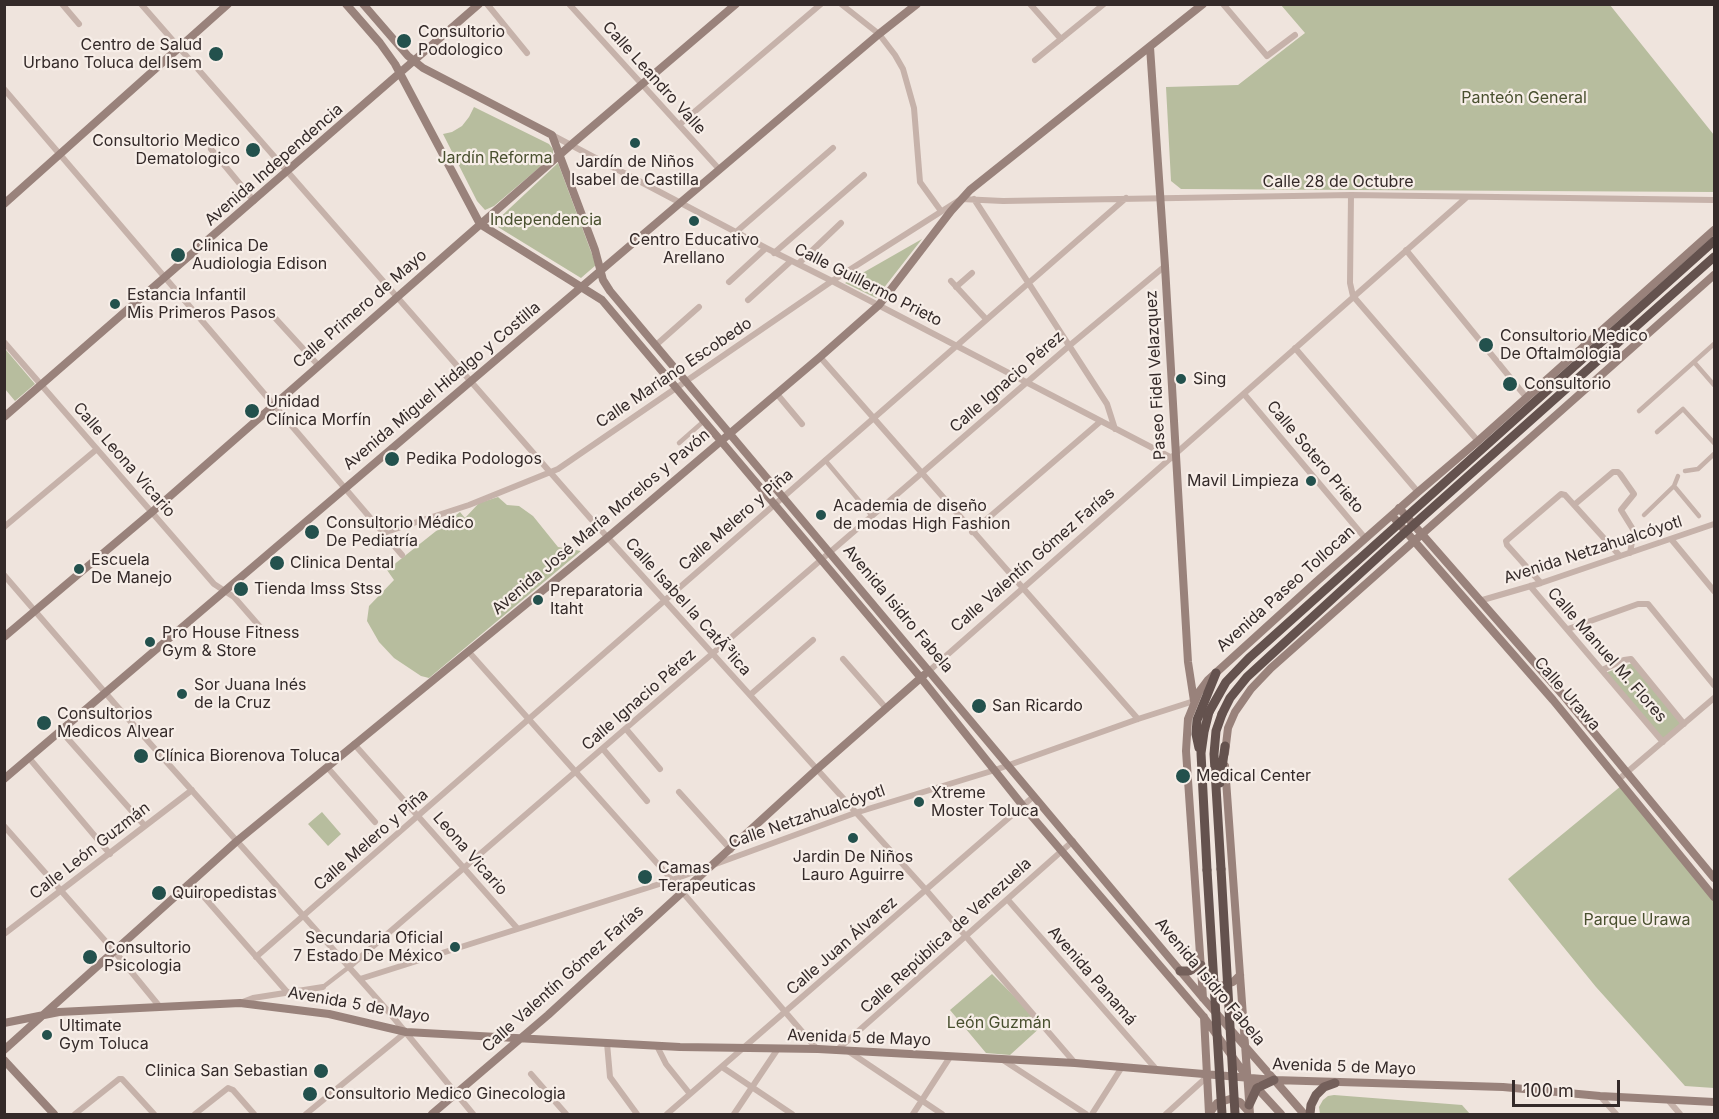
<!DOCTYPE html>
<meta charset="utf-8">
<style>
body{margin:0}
#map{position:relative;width:1719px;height:1119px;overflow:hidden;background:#efe4dd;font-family:Inter,sans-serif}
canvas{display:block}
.frame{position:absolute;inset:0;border:6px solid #342a29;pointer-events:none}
.scale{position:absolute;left:1512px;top:1080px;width:108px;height:27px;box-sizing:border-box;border:3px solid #342a29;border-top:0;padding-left:8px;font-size:18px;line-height:21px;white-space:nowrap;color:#342a29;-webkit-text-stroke:4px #f7eee8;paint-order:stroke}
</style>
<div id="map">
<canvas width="1719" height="1119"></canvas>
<div class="frame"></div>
<div class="scale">100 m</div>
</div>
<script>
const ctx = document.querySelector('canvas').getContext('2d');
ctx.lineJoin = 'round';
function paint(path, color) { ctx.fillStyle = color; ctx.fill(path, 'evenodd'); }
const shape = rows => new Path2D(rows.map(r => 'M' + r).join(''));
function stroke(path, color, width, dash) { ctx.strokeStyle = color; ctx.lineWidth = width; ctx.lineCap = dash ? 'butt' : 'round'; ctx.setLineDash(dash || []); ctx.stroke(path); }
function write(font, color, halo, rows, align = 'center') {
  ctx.font = font + ' Inter,sans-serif'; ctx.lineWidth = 4.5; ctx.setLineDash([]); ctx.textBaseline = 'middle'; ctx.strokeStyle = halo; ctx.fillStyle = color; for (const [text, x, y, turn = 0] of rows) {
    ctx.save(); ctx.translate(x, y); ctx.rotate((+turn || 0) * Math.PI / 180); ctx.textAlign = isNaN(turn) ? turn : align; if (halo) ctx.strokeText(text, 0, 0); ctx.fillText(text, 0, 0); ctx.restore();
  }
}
paint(shape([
 [1281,5,1610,5,1714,135,1714,192,1181,189,1171,181,1166,87,1238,85,1305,33],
 [474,107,549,144,553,149,553,156,494,206,485,210,477,201,443,134,452,132,462,126,469,117],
 [558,163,596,265,581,278,493,224],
 [922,239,876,298,845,283],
 [6,350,35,384,15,401,5,389,4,351],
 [498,497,507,505,519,506,533,516,558,547,581,551,429,678,421,676,394,658,379,642,367,621,369,606,394,580,387,570,460,512,465,518,479,503],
 [1635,662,1684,724,1663,742,1605,673],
 [1621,786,1714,898,1714,1088,1685,1086,1596,987,1508,879],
 [322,812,341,834,328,846,308,824],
 [992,974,1043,1025,1010,1055,986,1053,950,1010],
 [1334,1095,1462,1105,1470,1114,1320,1114,1319,1107,1323,1100,1328,1096]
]), '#b7bd9e');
stroke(shape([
 [1694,362,1714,385],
 [1639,411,1714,344],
 [1657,432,1683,409,1714,443],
 [679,443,704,421],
 [825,460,872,516],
 [1685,471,1698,469,1714,454],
 [1678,476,1674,486,1699,516],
 [1644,515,1674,486],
 [323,987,349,967]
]), '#c6b2aa', 4.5);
stroke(shape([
 [62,4,79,24],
 [141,4,591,519,926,890,1075,1063],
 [487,4,527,53],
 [569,4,719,169],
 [841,4,879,34,895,55,903,69,914,108,920,182,941,211],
 [1030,4,1061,39],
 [1223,4,1267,56,1295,35],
 [1035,60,1104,4],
 [4,89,402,555],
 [679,125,821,4],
 [552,135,766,248,832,281,1172,458],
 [211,149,254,201],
 [1351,195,1350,283,1353,296,1478,441],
 [974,199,1107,404,1115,429],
 [736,232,833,148],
 [1406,250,1526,397],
 [774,253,864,175],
 [798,264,841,223],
 [951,281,986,319],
 [729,282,766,248],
 [956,287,972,273],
 [748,300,791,261],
 [276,319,318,365],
 [4,342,214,584,234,597,268,636],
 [656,345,699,307],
 [1295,348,1418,492],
 [820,357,1138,719],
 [777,394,802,424],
 [1244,394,1365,538],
 [1574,505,1613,472,1618,472,1620,474,1634,494,1621,510,1634,531,1630,553],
 [4,527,97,449],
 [972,532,1101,421],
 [383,533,469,505,558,469,832,281,961,199,1003,201,1351,195,1714,200],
 [1671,539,1714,591],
 [4,575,115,704,388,1011,473,1114],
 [1541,583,1507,545,1506,541,1561,494,1565,495,1620,556],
 [1530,586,1663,742],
 [1479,601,1541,583,1714,524],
 [1568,629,1638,604,1648,604,1714,685],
 [468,651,672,880,817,1049],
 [843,659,886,708],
 [930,670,1467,197],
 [1602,670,1624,660,1631,659,1684,724],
 [750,695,813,640],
 [626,729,660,769],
 [61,731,145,826],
 [354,744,517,928],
 [603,749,647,801],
 [29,758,110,854],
 [327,767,375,822],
 [1619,779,1714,698],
 [679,792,731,850],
 [4,826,115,952,160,1007],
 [191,882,288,993],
 [1008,900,1156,1069],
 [4,934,192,790],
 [256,957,1126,198],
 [349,967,1069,346,1165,266],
 [360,979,672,880,855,813,995,770,1138,719,1194,701],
 [240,1003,253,998,323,987],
 [607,1043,610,1077,637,1114],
 [657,1046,666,1064,690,1094],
 [837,1050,1073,841],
 [848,1051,942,1114],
 [1003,1060,1086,1114],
 [722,1067,792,1114],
 [531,1074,566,1114],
 [1600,1096,1616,1114],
 [1668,1100,1680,1114],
 [75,1114,119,1079,122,1079,154,1114],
 [195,1114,228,1088,233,1090,254,1114],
 [306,1114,406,1032],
 [667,1114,1034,796],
 [734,1114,777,1050],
 [913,1114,950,1057],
 [1092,1114,1122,1067],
 [1166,1114,1208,1076]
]), '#c6b2aa', 6);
stroke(shape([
 [346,4,380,43,395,64,480,224,602,300,921,678,1023,806,1203,1016,1247,1077,1281,1114],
 [363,4,408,56,423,68,552,135,595,250,603,280,610,291,1203,998,1304,1114],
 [1150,47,1165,266,1188,662,1194,701],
 [4,204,228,4],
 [4,417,479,4],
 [1399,508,1562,694,1714,878],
 [1395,519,1553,700,1714,897],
 [4,637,152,512,572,144,736,4],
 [1225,753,1228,728,1235,712,1251,689,1271,668,1714,275],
 [1225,766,1250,1114],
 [4,779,680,203,879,34,917,4],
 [1201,975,1207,982,1221,986,1233,982,1240,975],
 [1203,998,1186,751,1188,719,1199,692,1208,680,1316,582,1418,492,1478,441,1714,230],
 [1204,1017,1209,1114],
 [4,1023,59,1012,240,1003,329,1014,406,1032,680,1047,818,1049,1075,1063,1274,1080,1503,1087,1600,1096,1714,1102],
 [4,1050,237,841,608,537,820,357,879,305,951,211,970,190,1203,4],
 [4,1060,54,1114],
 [432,1114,548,1015,816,770,924,675],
 [1209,1114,1217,1103,1230,1099,1240,1102,1249,1112]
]), '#99827b', 8);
stroke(shape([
 [1180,971,1189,971,1201,965],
 [1249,1105,1257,1088,1274,1080],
 [1310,1114,1311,1105,1316,1095,1324,1087,1335,1083]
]), '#74605b', 9);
stroke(shape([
 [1199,748,1196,734,1197,720,1216,673],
 [1220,783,1225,746],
 [1221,869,1214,754,1216,731,1222,714],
 [1207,870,1201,753,1204,732,1209,712]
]), '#64524e', 9);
stroke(shape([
 [1209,712,1226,682,1249,658,1714,241],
 [1222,714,1230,698,1247,677,1401,536,1714,257],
 [1221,869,1235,1114],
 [1207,870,1222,1114]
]), '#64524e', 9);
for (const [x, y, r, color] of [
 [404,41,8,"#23514d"],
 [216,54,8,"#23514d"],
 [635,143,6,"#23514d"],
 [253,150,8,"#23514d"],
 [694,221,6,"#23514d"],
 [178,255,8,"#23514d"],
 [115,304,6,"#23514d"],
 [1486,345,8,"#23514d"],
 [1181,379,6,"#23514d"],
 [1510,384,8,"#23514d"],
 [252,411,8,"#23514d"],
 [392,459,8,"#23514d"],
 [1311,481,6,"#23514d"],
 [821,515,6,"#23514d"],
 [312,532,8,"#23514d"],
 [277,563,8,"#23514d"],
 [79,569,6,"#23514d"],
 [241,589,8,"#23514d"],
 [538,600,6,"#23514d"],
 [150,642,6,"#23514d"],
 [182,694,6,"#23514d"],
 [979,706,8,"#23514d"],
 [44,723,8,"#23514d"],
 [141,756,8,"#23514d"],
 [1183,776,8,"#23514d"],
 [919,802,6,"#23514d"],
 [853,838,6,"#23514d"],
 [645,877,8,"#23514d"],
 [159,893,8,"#23514d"],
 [455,947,6,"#23514d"],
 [90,957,8,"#23514d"],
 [47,1035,6,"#23514d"],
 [321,1071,8,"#23514d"],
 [310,1094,8,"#23514d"]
]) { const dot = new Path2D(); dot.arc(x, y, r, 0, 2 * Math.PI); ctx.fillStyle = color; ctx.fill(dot); stroke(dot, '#f7eee8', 2); }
write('16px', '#342a29', '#f7eee8', [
 ["Consultorio",418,32],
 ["Podologico",418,50],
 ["Centro de Salud",202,45,"right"],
 ["Urbano Toluca del Isem",202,63,"right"],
 ["Consultorio Medico",240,141,"right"],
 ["Dematologico",240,159,"right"],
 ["Jardín de Niños",635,162,"center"],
 ["Isabel de Castilla",635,180,"center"],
 ["Centro Educativo",694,240,"center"],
 ["Arellano",694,258,"center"],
 ["Clinica De",192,246],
 ["Audiologia Edison",192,264],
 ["Estancia Infantil",127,295],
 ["Mis Primeros Pasos",127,313],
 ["Consultorio Medico",1500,336],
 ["De Oftalmologia",1500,354],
 ["Sing",1193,379],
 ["Consultorio",1524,384],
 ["Unidad",266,402],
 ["Clínica Morfín",266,420],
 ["Pedika Podologos",406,459],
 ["Mavil Limpieza",1299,481,"right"],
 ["Academia de diseño",833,506],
 ["de modas High Fashion",833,524],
 ["Consultorio Médico",326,523],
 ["De Pediatría",326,541],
 ["Escuela",91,560],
 ["De Manejo",91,578],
 ["Clinica Dental",290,563],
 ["Tienda Imss Stss",254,589],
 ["Preparatoria",550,591],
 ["Itaht",550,609],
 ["Pro House Fitness",162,633],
 ["Gym & Store",162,651],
 ["Sor Juana Inés",194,685],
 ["de la Cruz",194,703],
 ["San Ricardo",992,706],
 ["Consultorios",57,714],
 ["Medicos Alvear",57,732],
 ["Clínica Biorenova Toluca",154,756],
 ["Medical Center",1196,776],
 ["Xtreme",931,793],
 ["Moster Toluca",931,811],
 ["Jardin De Niños",853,857,"center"],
 ["Lauro Aguirre",853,875,"center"],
 ["Camas",658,868],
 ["Terapeuticas",658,886],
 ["Quiropedistas",172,893],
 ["Secundaria Oficial",443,938,"right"],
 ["7 Estado De México",443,956,"right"],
 ["Consultorio",104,948],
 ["Psicologia",104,966],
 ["Ultimate",59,1026],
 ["Gym Toluca",59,1044],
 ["Clinica San Sebastian",308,1071,"right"],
 ["Consultorio Medico Ginecologia",324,1094]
], 'left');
write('16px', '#342a29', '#f7eee8', [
 ["Calle Leandro Valle",654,78,48],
 ["Avenida Independencia",274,165,-41],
 ["Calle 28 de Octubre",1338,182],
 ["Calle Guillermo Prieto",868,285,27],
 ["Calle Primero de Mayo",360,309,-41],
 ["Calle Mariano Escobedo",674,373,-34],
 ["Paseo Fidel Velazquez",1156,375,-93],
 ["Calle Ignacio Pérez",1007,382,-41],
 ["Avenida Miguel Hidalgo y Costilla",442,386,-40],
 ["Calle Sotero Prieto",1315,457,50],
 ["Calle Leona Vicario",124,460,49],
 ["Calle Melero y Piña",736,520,-41],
 ["Avenida José María Morelos y Pavón",601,522,-40],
 ["Avenida Netzahualcóyotl",1593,550,-18],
 ["Calle Valentín Gómez Farías",1033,560,-41],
 ["Avenida Paseo Tollocan",1286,589,-42],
 ["Calle Isabel la CatÃ³lica",688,607,48],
 ["Avenida Isidro Fabela",898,609,50],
 ["Calle Manuel M. Flores",1607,655,49],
 ["Calle Urawa",1567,694,49],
 ["Calle Ignacio Pérez",639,700,-41],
 ["Calle Netzahualcóyotl",807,817,-19],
 ["Calle Melero y Piña",371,840,-41],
 ["Calle León Guzmán",90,851,-38],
 ["Leona Vicario",470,854,49],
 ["Calle República de Venezuela",946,936,-42],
 ["Calle Juan Álvarez",842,946,-41],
 ["Avenida Panamá",1092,976,49],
 ["Calle Valentín Gómez Farías",563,979,-42],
 ["Avenida Isidro Fabela",1210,982,50],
 ["Avenida 5 de Mayo",359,1005,10],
 ["Avenida 5 de Mayo",859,1038,2],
 ["Avenida 5 de Mayo",1344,1067,2]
]);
write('16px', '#49502f', '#f7eee8', [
 ["Panteón General",1524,98],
 ["Jardín Reforma",495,158],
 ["Independencia",546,220],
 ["Parque Urawa",1637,920],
 ["León Guzmán",999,1023]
]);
</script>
